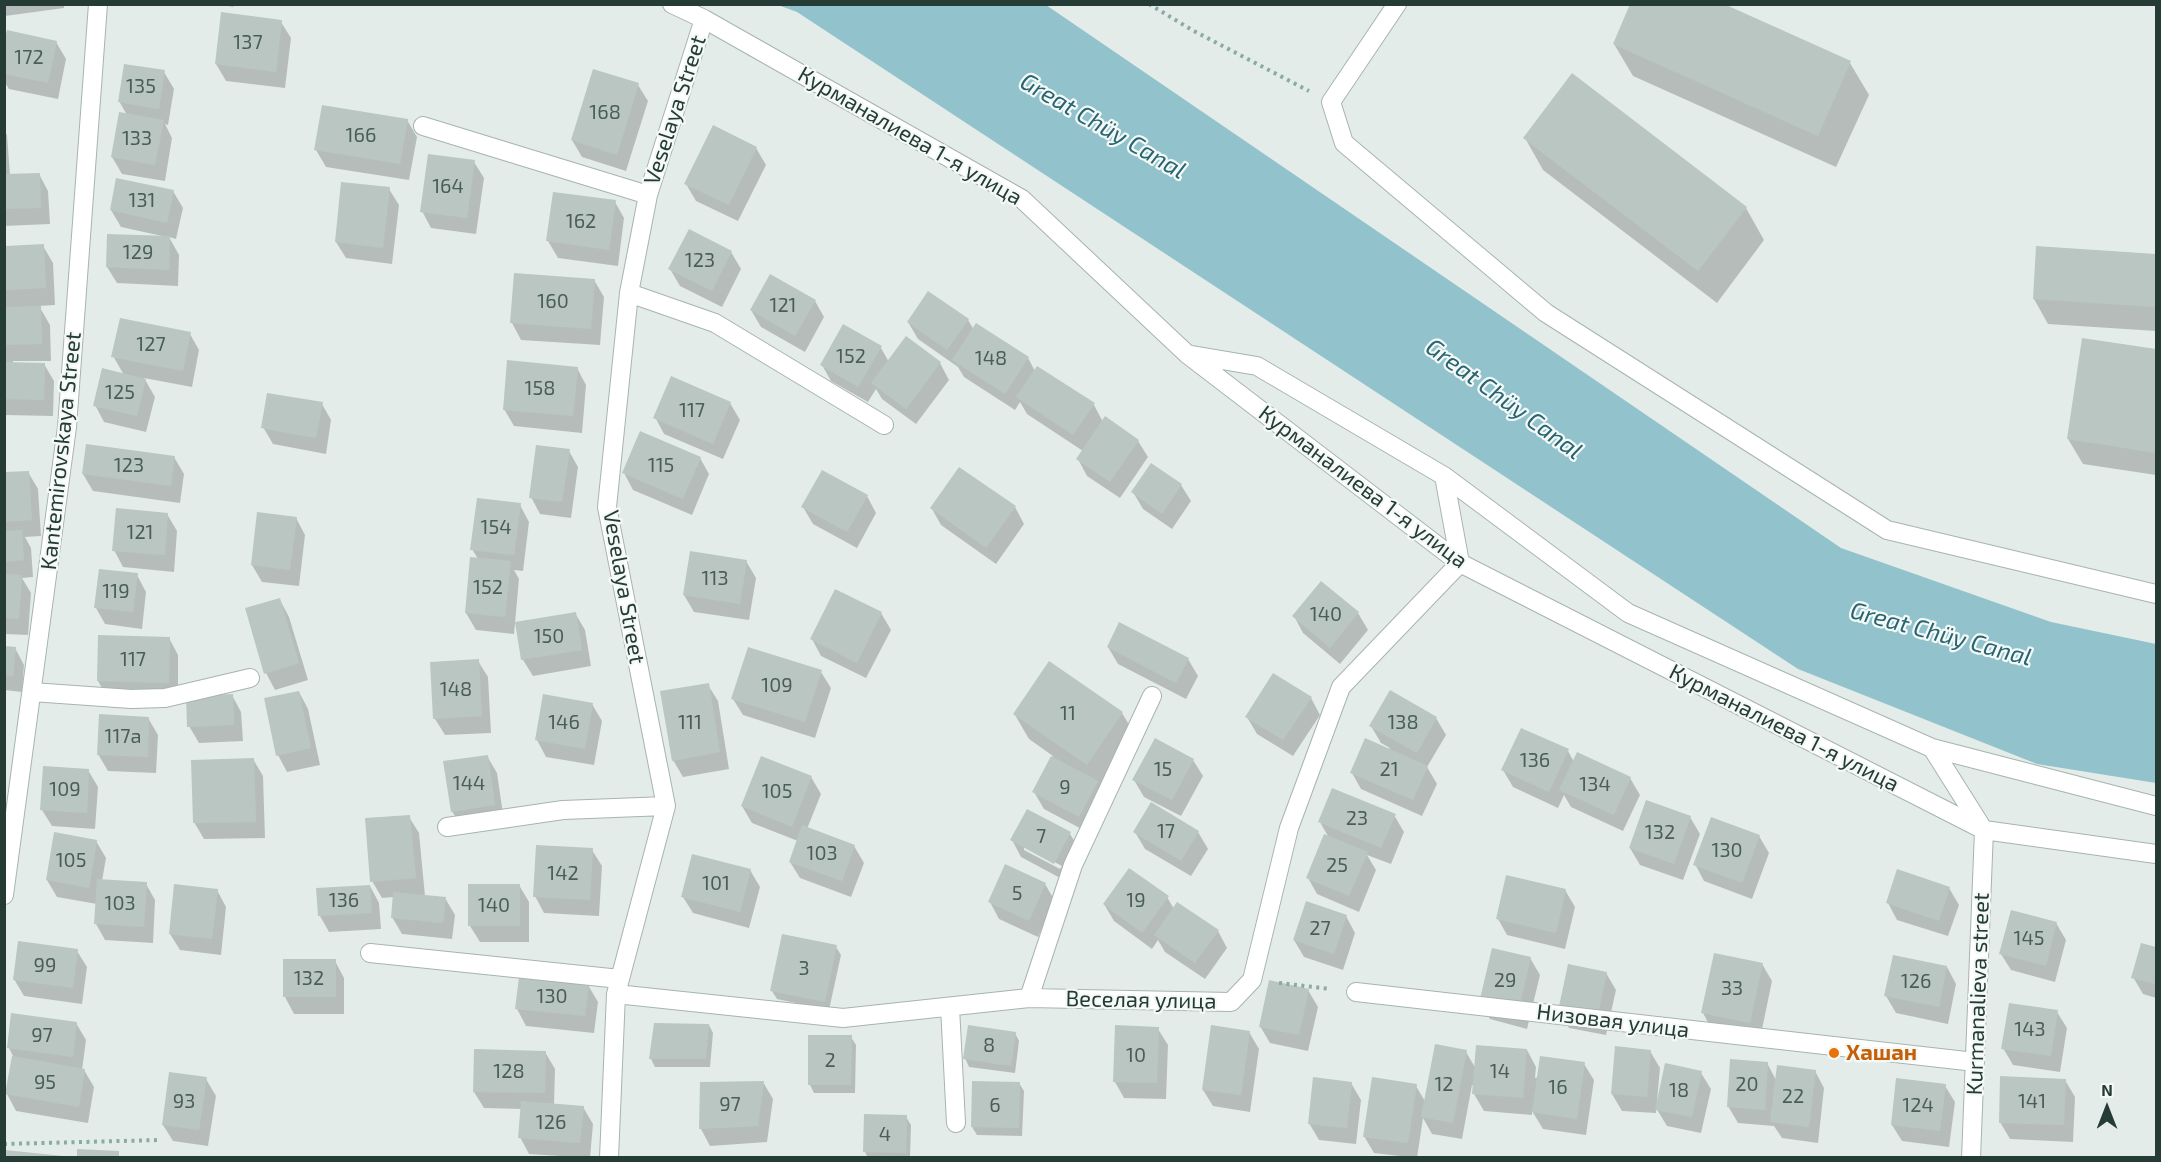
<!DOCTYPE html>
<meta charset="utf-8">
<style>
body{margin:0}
#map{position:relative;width:2161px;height:1162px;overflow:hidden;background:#e4ece9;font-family:"Exo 2",sans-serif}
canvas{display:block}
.frame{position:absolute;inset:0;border:6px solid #253c36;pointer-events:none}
.north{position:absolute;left:2077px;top:1078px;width:60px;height:60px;-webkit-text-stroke:4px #f4f9f7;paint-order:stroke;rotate:0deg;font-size:16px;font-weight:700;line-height:24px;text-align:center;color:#253c36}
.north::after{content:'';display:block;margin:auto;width:21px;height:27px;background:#253c36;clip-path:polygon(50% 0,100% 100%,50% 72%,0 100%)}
</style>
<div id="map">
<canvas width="2161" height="1162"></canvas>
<div class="frame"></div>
<div class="north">N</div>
</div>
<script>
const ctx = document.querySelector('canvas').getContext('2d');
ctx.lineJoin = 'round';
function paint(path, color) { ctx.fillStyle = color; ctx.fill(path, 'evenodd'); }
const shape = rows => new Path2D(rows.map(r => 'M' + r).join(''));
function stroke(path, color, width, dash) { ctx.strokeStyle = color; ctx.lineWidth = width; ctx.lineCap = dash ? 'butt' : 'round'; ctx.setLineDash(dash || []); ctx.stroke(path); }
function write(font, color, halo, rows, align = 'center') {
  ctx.font = font + ' "Exo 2",sans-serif'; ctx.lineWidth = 4.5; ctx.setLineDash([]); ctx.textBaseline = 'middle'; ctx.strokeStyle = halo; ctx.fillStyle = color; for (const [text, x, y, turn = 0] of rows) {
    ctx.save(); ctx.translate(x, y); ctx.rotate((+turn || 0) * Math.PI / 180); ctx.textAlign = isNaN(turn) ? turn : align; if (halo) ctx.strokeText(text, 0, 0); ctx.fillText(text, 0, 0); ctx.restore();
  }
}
paint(shape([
 [778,5,1046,5,1841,548,2051,622,2156,644,2156,783,2037,764,1798,669,797,12]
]), '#92c2cb');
paint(shape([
 [4,4,64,4,64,8,5,16],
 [219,4,234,4,233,7],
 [281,22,291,38,285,88,226,81,216,64],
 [56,42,66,59,58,99,9,89,4,81,4,48],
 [1614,44,1850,63,1869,95,1836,167,1633,76],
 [164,72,174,89,168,125,165,124,172,138,165,181,122,174,112,157,127,115,119,101],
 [638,85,648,101,626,171,582,157,572,140],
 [407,120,417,137,409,180,326,167,316,150],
 [4,131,7,135,10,175,39,174,48,191,50,224,4,226],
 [1525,138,1746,208,1764,240,1717,303,1543,170],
 [756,148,766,165,738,221,696,201,686,184],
 [474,162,484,178,476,234,431,228,422,211],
 [389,189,399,205,392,264,346,258,336,242],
 [173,191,183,208,176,239,169,237,179,255,178,286,117,283,107,267,162,236,121,227,111,210],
 [615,202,624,218,618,266,558,258,548,241],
 [43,246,53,263,55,305,39,306,50,325,51,361,13,361,13,364,44,364,54,381,53,416,4,415,4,247],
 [2037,248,2156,255,2156,331,2048,324,2034,299],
 [731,252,741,269,722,307,680,286,670,269],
 [594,280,604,297,600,345,521,340,512,323],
 [815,301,824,317,805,352,761,327,751,310],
 [968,320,974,330,1028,358,1035,371,1094,405,1103,422,1138,441,1148,457,1120,498,1087,476,1078,459,1083,451,1027,414,1020,402,1015,410,964,377,958,367,918,339,908,322],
 [190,334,199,350,192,387,144,378,155,397,146,432,104,422,95,405,124,375,113,356],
 [2084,340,2156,351,2156,475,2083,464,2068,439],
 [881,348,889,362,940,363,949,380,916,424,882,399,876,389,868,402,831,381,822,365],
 [577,368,586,385,582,433,514,426,504,409],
 [730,403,740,420,723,459,664,434,655,417],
 [322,404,331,420,326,454,273,444,263,427],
 [569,451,578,467,571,518,540,514,531,497],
 [174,457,184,474,180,503,93,491,83,474],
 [700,458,709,474,692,515,633,490,624,473],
 [28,472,38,489,41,536,25,537,31,548,33,577,22,578,31,593,28,635,4,634,4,474],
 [1181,485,1191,501,1172,529,1143,509,1133,492],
 [867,496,876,513,857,548,813,524,803,507],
 [520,505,529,522,523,571,514,570,519,579,514,634,476,630,466,613,471,559,478,559,472,549],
 [1015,507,1024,524,996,564,941,525,932,509],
 [167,514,177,531,174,572,123,567,114,550],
 [296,518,305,535,299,586,262,582,252,565],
 [746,561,756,578,749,620,694,612,684,595],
 [137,575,146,592,142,629,105,624,96,608],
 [1321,583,1358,613,1368,630,1340,664,1303,633,1294,616],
 [280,600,289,617,308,680,275,690,266,673],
 [575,613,585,630,591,666,533,676,523,660,517,624],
 [881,613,891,630,866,678,821,656,812,639],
 [169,638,178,655,178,699,108,698,98,681],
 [4,647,15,648,24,665,22,692,4,690],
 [1108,647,1188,659,1198,676,1186,699,1118,664],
 [478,661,488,677,491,733,445,735,435,719],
 [821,672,831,688,815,738,743,715,733,699],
 [708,685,718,701,729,769,683,777,673,760],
 [299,692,308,709,320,765,287,772,278,755],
 [232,695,241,712,243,741,199,743,189,726],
 [1311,698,1320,715,1293,756,1257,734,1247,717],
 [592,704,602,721,594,765,546,757,537,740],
 [1122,713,1137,738,1089,833,1044,809,1034,792,1053,756,1029,739,1015,715],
 [148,718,158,735,156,773,108,771,98,754],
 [1436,718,1446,735,1427,767,1437,784,1422,816,1361,789,1352,773,1390,748,1381,743,1371,726],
 [1568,751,1574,762,1630,778,1640,795,1623,831,1571,807,1564,795,1558,808,1513,787,1503,770],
 [487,756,497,773,504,821,462,828,452,811],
 [253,759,263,776,265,838,204,839,194,822],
 [1193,760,1203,776,1181,816,1144,797,1134,780],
 [88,770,98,787,95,829,52,826,42,810],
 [811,777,821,794,807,829,854,846,864,863,851,897,800,878,790,862,798,841,752,823,742,806],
 [1028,811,1070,834,1080,850,1064,880,1021,857,1012,840],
 [1024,846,1062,866,1060,869,1024,850],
 [1394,815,1404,832,1391,864,1367,855,1376,870,1359,912,1317,894,1308,878,1329,838,1320,822],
 [409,817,419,833,425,896,445,898,455,915,452,939,402,934,392,917,394,897,382,898,372,881],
 [1690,817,1700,834,1683,880,1640,865,1630,848],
 [1135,832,1198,832,1208,849,1191,876,1145,849],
 [1759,836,1769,853,1752,899,1704,881,1695,864],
 [96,841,106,858,102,881,146,884,155,900,153,943,105,940,96,924,97,904,57,897,47,880],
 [592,850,602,866,599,916,544,913,535,896],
 [750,870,760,887,749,928,693,913,683,897],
 [1045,884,1055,901,1038,937,999,919,990,902],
 [519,885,529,902,529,942,480,942,470,926],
 [370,886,379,903,381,929,329,932,320,916],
 [1949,888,1959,905,1948,936,1897,920,1888,903],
 [217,890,226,907,221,955,180,950,170,934],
 [1565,890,1575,907,1565,949,1507,935,1498,919],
 [1167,897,1174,909,1218,931,1227,948,1205,979,1165,952,1158,940,1152,949,1114,921,1104,904],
 [1346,916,1355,933,1343,970,1304,957,1294,940],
 [2056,923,2066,940,2055,982,2011,970,2001,954],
 [2142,944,2156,948,2156,998,2143,994,2133,977],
 [836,947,841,955,829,1010,777,999,772,991],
 [77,951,87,967,82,1004,24,996,14,979],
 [1530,958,1540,975,1527,1029,1490,1019,1480,1003],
 [335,961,344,978,344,1014,294,1014,285,997],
 [1762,964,1772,981,1760,1039,1712,1030,1703,1013],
 [1947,967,1956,984,1948,1024,1896,1013,1886,996],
 [1606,973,1616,990,1606,1035,1569,1028,1560,1011],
 [588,985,598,1002,594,1033,526,1026,517,1009],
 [1308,990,1318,1007,1308,1051,1270,1043,1260,1026],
 [2057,1012,2067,1028,2060,1072,2013,1065,2003,1048],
 [76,1023,86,1040,82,1070,84,1070,94,1087,88,1123,16,1111,7,1094,13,1056,9,1048],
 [655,1024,709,1025,713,1033,710,1067,655,1067,651,1059],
 [1158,1029,1168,1045,1166,1099,1124,1098,1115,1082],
 [1249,1032,1259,1049,1250,1112,1213,1106,1203,1090],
 [1015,1033,1019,1041,1015,1073,969,1067,965,1058],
 [851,1037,856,1045,855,1093,814,1093,810,1085],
 [1527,1050,1536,1067,1535,1078,1584,1064,1594,1080,1586,1135,1543,1129,1532,1111,1532,1115,1484,1111,1474,1094,1474,1086,1472,1085,1462,1139,1432,1134,1423,1118,1417,1158,1374,1153,1364,1136,1416,1086,1426,1103,1466,1052,1476,1069],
 [1650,1051,1660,1068,1657,1101,1701,1073,1711,1089,1701,1133,1667,1126,1656,1108,1656,1113,1622,1111,1612,1094],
 [545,1052,555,1069,554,1105,583,1107,593,1124,590,1158,529,1154,520,1137,522,1109,484,1108,474,1092],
 [1767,1063,1776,1080,1815,1071,1824,1088,1818,1143,1782,1138,1774,1126,1738,1123,1728,1106],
 [206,1079,216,1096,208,1146,173,1141,163,1125],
 [2065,1080,2075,1097,2073,1142,2010,1139,2000,1122],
 [763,1082,773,1099,767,1142,710,1146,701,1129,702,1084],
 [1019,1083,1024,1091,1022,1136,977,1135,972,1127],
 [1351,1083,1361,1100,1356,1144,1319,1140,1309,1123],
 [1945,1086,1955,1102,1949,1147,1902,1141,1892,1125],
 [906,1117,911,1125,910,1158,868,1158,865,1152]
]), '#0003');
paint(shape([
 [1630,4,1724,4,1851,61,1818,136,1613,44],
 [221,12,282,20,276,72,215,64],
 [7,30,57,41,48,83,4,74,4,41],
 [124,64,165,70,159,109,118,102],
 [593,69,639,83,617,155,571,140],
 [1572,73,1747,207,1698,271,1523,138],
 [322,105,408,119,400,164,314,150],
 [119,112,164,120,155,165,111,157],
 [713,125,757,147,729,205,684,184],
 [428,154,475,160,467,218,420,212],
 [40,173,41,208,4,209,4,174],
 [116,178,174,190,167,223,110,210],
 [341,182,390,187,383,248,335,242],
 [553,192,616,200,609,250,546,241],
 [689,229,732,251,712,291,668,269],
 [107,234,170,236,169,270,106,267],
 [44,244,46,288,5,290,5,246],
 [2036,246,2156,254,2156,307,2033,299],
 [514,273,595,279,591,329,510,323],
 [770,274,816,300,795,336,750,310],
 [928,291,969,319,947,350,907,322],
 [41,306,42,344,4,345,4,307],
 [120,318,191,332,183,371,111,357],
 [976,323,1029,357,1005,394,952,360],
 [843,324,882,346,858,387,820,365],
 [906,336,941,362,906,409,871,383],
 [2082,338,2156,349,2156,453,2067,439],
 [507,360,578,367,573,416,503,410],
 [4,362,45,363,44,400,4,399],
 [1037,366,1095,403,1073,435,1016,397],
 [102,368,146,379,137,416,93,406],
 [671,376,731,402,713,444,653,418],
 [267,393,323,402,316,438,261,428],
 [1105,416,1139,440,1110,482,1076,459],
 [640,431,701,457,683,499,622,473],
 [86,444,175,456,171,486,82,474],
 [536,445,570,449,562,502,529,498],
 [1151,463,1182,484,1162,514,1131,492],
 [959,467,1016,506,986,548,930,508],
 [822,470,868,495,847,532,801,507],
 [29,471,32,520,4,522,4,472],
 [477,498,521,503,514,555,470,550],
 [116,508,168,513,165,555,112,551],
 [257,512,297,517,290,570,251,565],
 [22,530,24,560,4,562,4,531],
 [690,551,747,560,740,604,683,595],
 [470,557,511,561,505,617,465,613],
 [99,569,138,573,133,612,94,608],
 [5,574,22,575,19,619,5,618],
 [1321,581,1359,612,1330,648,1292,616],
 [835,589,882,612,857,663,810,639],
 [280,598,299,663,264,674,245,608],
 [576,612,582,650,521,660,515,622],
 [1119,622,1189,658,1176,683,1107,647],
 [98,635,170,637,169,683,97,681],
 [4,646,16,647,13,676,4,675],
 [748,647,822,670,805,722,731,699],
 [479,659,482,716,433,719,430,662],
 [1049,661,1123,712,1087,765,1013,714],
 [1273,673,1312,697,1283,740,1245,717],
 [709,683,720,752,672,761,660,691],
 [1390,690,1437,717,1417,753,1369,726],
 [299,691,311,748,276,756,264,698],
 [233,694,234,725,187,727,186,696],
 [543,694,593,703,585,749,535,740],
 [99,714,149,717,148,757,97,755],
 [1521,728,1569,749,1549,792,1501,770],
 [1155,738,1194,759,1172,800,1132,780],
 [1365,738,1428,766,1413,800,1350,773],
 [1577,752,1631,777,1614,815,1559,790],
 [488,755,495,805,451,812,443,761],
 [761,756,812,776,792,827,741,806],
 [1051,756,1098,781,1079,817,1032,792],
 [254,758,256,822,193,823,191,760],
 [43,766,89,769,87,813,40,810],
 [1332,788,1396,814,1381,848,1318,822],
 [1646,800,1691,816,1674,864,1629,848],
 [1151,802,1199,831,1181,861,1133,832],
 [1027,809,1071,832,1054,864,1010,840],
 [410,815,416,878,370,882,365,818],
 [1711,817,1760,835,1742,883,1693,865],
 [802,825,855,845,842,881,789,862],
 [54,832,97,840,89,888,46,880],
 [1324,834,1368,852,1349,896,1306,878],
 [536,845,593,848,590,900,533,897],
 [692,854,751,869,740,912,681,897],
 [1005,864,1046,883,1029,921,988,902],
 [1129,868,1169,896,1142,933,1103,904],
 [1897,869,1950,887,1939,921,1886,903],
 [1506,875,1566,889,1556,933,1496,919],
 [97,879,147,882,144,927,94,924],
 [174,884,218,889,212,939,169,934],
 [468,884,520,884,520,926,468,926],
 [370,885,372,913,318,916,316,888],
 [393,892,446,897,443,923,391,918],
 [1306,901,1347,915,1334,954,1293,940],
 [1177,902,1219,930,1195,963,1154,935],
 [2011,910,2057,922,2046,966,1999,954],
 [782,934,837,945,825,1002,770,991],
 [18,941,78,949,73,988,13,980],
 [2141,943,2156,947,2156,984,2131,978],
 [1492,948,1531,957,1518,1013,1479,1003],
 [1714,953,1763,963,1750,1023,1701,1013],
 [1893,955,1947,966,1939,1007,1884,996],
 [283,959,336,959,336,997,283,997],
 [1568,964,1607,972,1597,1019,1558,1011],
 [519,977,589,984,585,1016,515,1009],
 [1269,980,1309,989,1299,1035,1259,1027],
 [2009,1003,2058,1010,2051,1056,2001,1049],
 [11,1013,77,1022,73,1057,7,1048],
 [654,1023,709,1024,706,1059,649,1059],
 [968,1025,1016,1032,1011,1066,963,1059],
 [1115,1025,1159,1027,1157,1083,1113,1082],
 [1211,1025,1250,1031,1241,1095,1202,1090],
 [808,1035,852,1035,851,1085,808,1085],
 [1435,1044,1467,1050,1453,1123,1421,1117],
 [1476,1045,1527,1049,1523,1098,1472,1094],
 [1615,1046,1651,1050,1647,1097,1611,1094],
 [474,1049,546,1051,545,1093,473,1092],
 [12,1056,85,1069,79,1107,5,1094],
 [1540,1056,1585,1062,1577,1119,1532,1112],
 [1730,1059,1768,1062,1765,1110,1727,1107],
 [1665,1063,1702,1071,1692,1117,1655,1110],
 [1777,1065,1816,1070,1809,1127,1770,1122],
 [169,1072,207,1077,199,1130,162,1125],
 [2000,1076,2066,1079,2064,1125,1999,1123],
 [1313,1077,1352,1082,1347,1128,1308,1124],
 [1372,1077,1417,1084,1408,1143,1363,1137],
 [1896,1078,1946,1084,1940,1131,1891,1125],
 [764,1081,758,1126,699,1129,700,1082],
 [972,1081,1020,1082,1019,1128,971,1127],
 [521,1101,584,1106,580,1143,518,1138],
 [864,1114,907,1115,906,1153,863,1152],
 [77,1149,119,1151,119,1158,77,1158],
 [5,1150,63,1156,63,1158,5,1158]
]), '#bac6c1');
const minor = shape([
 [672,4,704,19,1022,199,1187,354,1460,563,1984,830,2156,854],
 [1397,4,1331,102,1344,143,1546,313,1887,530,2156,594],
 [423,126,648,195],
 [629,293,715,323,884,425],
 [1192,355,1257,366,1444,476,1628,613,1932,748,2156,806],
 [32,692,131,699,165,698,250,678],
 [1932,748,1983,829],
 [447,827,563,810,666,806],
 [4,895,67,427,98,4],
 [370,953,620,979],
 [1356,992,1975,1062],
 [616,994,843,1018,1029,998,1231,1002,1252,980,1289,828,1341,687,1460,563,1444,476],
 [1029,998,1073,865,1152,696],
 [950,1007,956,1123],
 [609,1158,616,994,666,806,607,507,629,293,648,195,704,19],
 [1971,1158,1984,830]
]);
stroke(minor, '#a7b4b0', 20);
stroke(shape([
 [1149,4,1192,30,1309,91],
 [1279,983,1331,989],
 [4,1144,160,1140]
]), '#88aca1', 4, [3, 4.5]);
stroke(minor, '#fff', 18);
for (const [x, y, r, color] of [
 [1834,1053,6,"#e8710a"]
]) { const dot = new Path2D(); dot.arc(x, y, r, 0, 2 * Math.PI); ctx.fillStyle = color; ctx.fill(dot); stroke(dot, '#f4f9f7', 2); }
write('20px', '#4a5e59', null, [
 ["137",248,42],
 ["172",29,57],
 ["135",141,86],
 ["168",605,112],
 ["166",361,135],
 ["133",137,138],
 ["164",448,186],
 ["131",142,200],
 ["162",581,221],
 ["129",138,252],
 ["123",700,260],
 ["160",553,301],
 ["121",783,305],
 ["127",151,344],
 ["152",851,356],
 ["148",991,358],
 ["158",540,388],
 ["125",120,392],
 ["117",692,410],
 ["123",129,465],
 ["115",661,465],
 ["154",496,527],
 ["121",140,532],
 ["113",715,578],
 ["152",488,587],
 ["119",116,591],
 ["140",1326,614],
 ["150",549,636],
 ["117",133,659],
 ["109",777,685],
 ["148",456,689],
 ["11",1068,713],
 ["146",564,722],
 ["111",690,722],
 ["138",1403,722],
 ["117a",123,736],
 ["136",1535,760],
 ["15",1163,769],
 ["21",1389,769],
 ["144",469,783],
 ["134",1595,784],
 ["9",1065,787],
 ["109",65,789],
 ["105",777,791],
 ["23",1357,818],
 ["17",1166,831],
 ["132",1660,832],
 ["7",1041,836],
 ["130",1727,850],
 ["103",822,853],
 ["105",71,860],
 ["25",1337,865],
 ["142",563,873],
 ["101",716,883],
 ["5",1017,893],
 ["136",344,900],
 ["19",1136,900],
 ["103",120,903],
 ["140",494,905],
 ["27",1320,928],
 ["145",2029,938],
 ["99",45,965],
 ["3",804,968],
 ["132",309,978],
 ["29",1505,980],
 ["126",1916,981],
 ["33",1732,988],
 ["130",552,996],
 ["143",2030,1029],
 ["97",42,1035],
 ["8",989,1045],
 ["10",1136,1055],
 ["2",830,1060],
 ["128",509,1071],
 ["14",1500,1071],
 ["95",45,1082],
 ["12",1444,1084],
 ["20",1747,1084],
 ["16",1558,1087],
 ["18",1679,1090],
 ["22",1793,1096],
 ["93",184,1101],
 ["141",2032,1101],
 ["97",730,1104],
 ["6",995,1105],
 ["124",1918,1105],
 ["126",551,1122],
 ["4",885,1134]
]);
write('22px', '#253c36', '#f4f9f7', [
 ["Veselaya Street",675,110,-72],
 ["Курманалиева 1-я улица",910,136,30],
 ["Kantemirovskaya Street",61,451,-84],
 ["Курманалиева 1-я улица",1363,487,37],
 ["Veselaya Street",624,587,80],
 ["Курманалиева 1-я улица",1784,728,27],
 ["Kurmanalieva street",1978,994,-88],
 ["Веселая улица",1141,1000,1],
 ["Низовая улица",1613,1021,7]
]);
write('bold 22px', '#c56008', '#f4f9f7', [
 ["Хашан",1846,1053]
], 'left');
write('italic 24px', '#266571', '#f4f9f7', [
 ["Great Chüy Canal",1103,126,30],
 ["Great Chüy Canal",1504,399,36],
 ["Great Chüy Canal",1941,634,15]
]);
</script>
